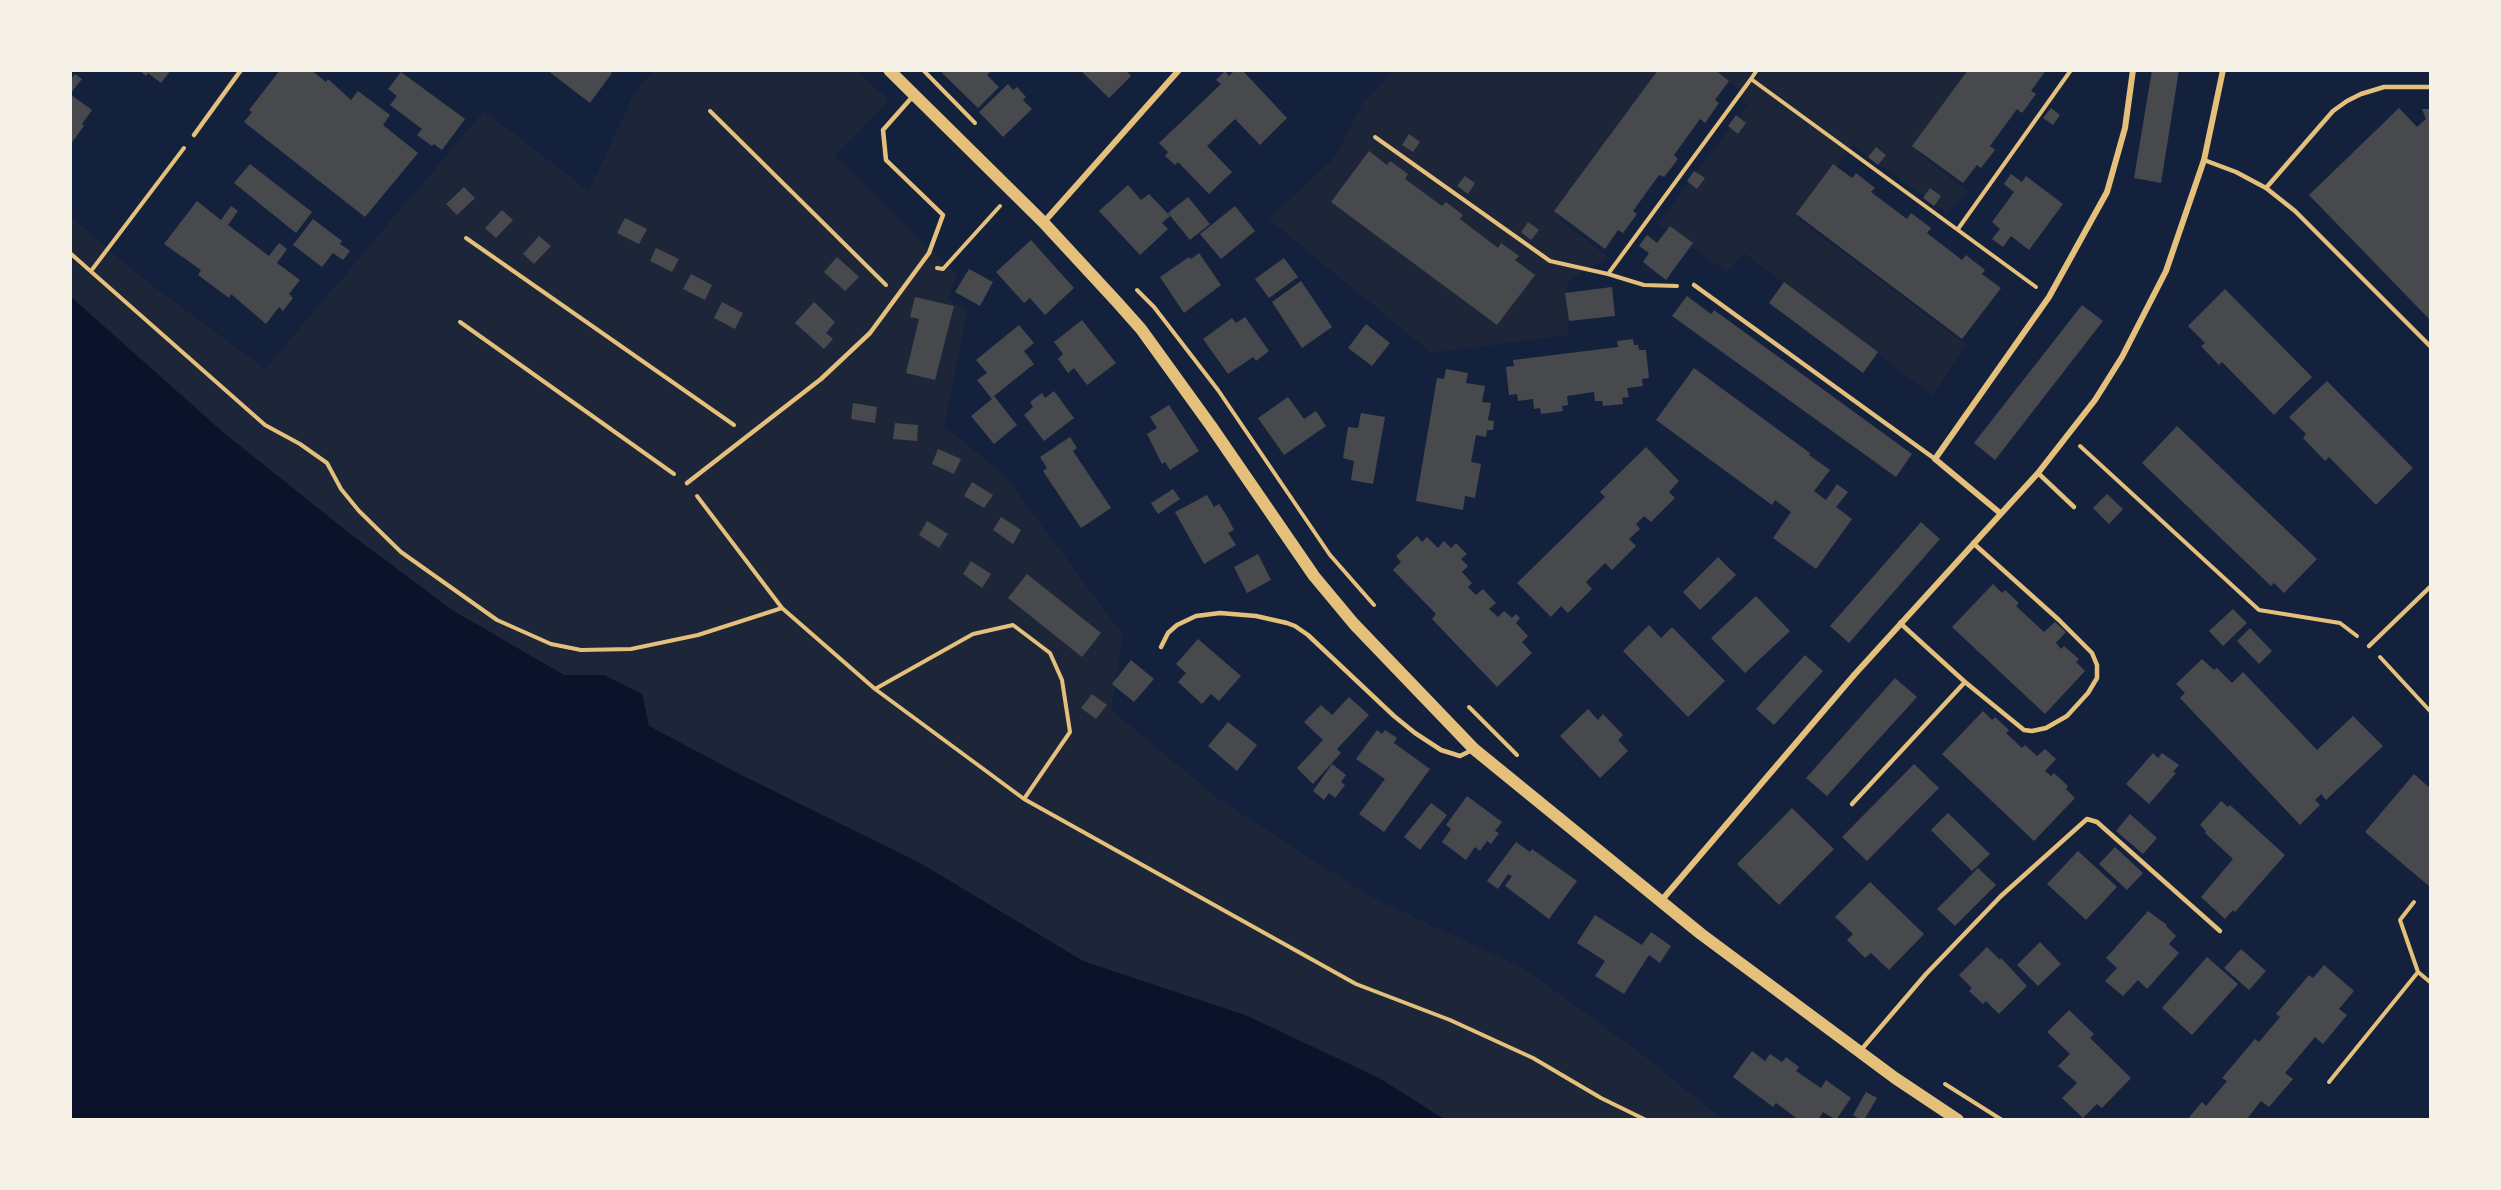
<!DOCTYPE html>
<style>
body{margin:0}
#map{position:relative;width:2501px;height:1190px;overflow:hidden;background:#14213d;font-family:Inter,sans-serif}
canvas{display:block}
.frame{position:absolute;inset:0;border:72px solid #f6f1e7;pointer-events:none}
</style>
<div id="map">
<canvas width="2501" height="1190"></canvas>
<div class="frame"></div>
</div>
<script>
const ctx = document.querySelector('canvas').getContext('2d');
ctx.lineJoin = 'round';
function paint(path, color) { ctx.fillStyle = color; ctx.fill(path, 'evenodd'); }
const shape = rows => new Path2D(rows.map(r => 'M' + r).join(''));
function stroke(path, color, width, dash) { ctx.strokeStyle = color; ctx.lineWidth = width; ctx.lineCap = dash ? 'butt' : 'round'; ctx.setLineDash(dash || []); ctx.stroke(path); }
paint(shape([
 [654,71,857,71,889,100,835,156,957,275,947,299,967,310,944,429,952,432,1005,476,1123,635,1111,710,1220,800,1366,894,1526,970,1643,1055,1722,1119,1444,1119,1379,1078,1245,1015,1083,961,920,863,741,775,649,726,642,694,604,675,564,675,452,610,349,533,225,434,71,297,71,217,137,274,265,369,484,111,589,191,634,93],
 [1394,71,1670,71,1558,219,1608,257,1570,279,1566,288,1569,335,1431,353,1269,219,1334,158,1363,103],
 [1714,71,1980,71,1919,154,1969,192,1947,213,1853,145,1798,219,1966,344,1933,396,1744,253,1727,272,1658,224,1747,105,1736,87]
]), '#1d2539');
paint(shape([
 [71,297,225,434,349,533,452,610,564,675,604,675,642,694,649,726,741,775,920,863,1083,961,1245,1015,1379,1078,1444,1119,71,1119]
]), '#0b132b');
paint(shape([
 [139,70,171,70,161,83,148,73,146,76],
 [280,70,311,70,326,82,328,79,351,100,358,91,390,115,383,125,418,153,365,217,244,122,252,112,249,110],
 [547,70,609,70,612,73,590,103],
 [945,70,992,70,987,75,999,87,978,108,942,73],
 [1080,70,1126,70,1131,76,1109,98],
 [1235,70,1242,70,1287,118,1260,145,1235,119,1207,146,1232,172,1209,194,1178,162,1175,165,1165,156,1168,152,1159,143,1221,84,1216,80,1225,71,1229,76],
 [1658,70,1715,70,1729,81,1715,100,1719,103,1705,123,1700,119,1674,155,1678,159,1664,177,1659,175,1633,211,1637,214,1623,233,1618,230,1605,249,1554,211],
 [1968,70,2046,70,2031,91,2036,94,2022,113,2017,109,1990,146,1995,150,1981,168,1977,165,1963,183,1912,146],
 [2152,70,2179,70,2161,183,2134,178],
 [401,72,465,119,442,150,434,144,432,146,417,135,422,129,390,105,397,96,388,89],
 [75,74,82,79,70,94,70,80],
 [1008,84,1013,90,1017,87,1026,97,1023,100,1032,109,1003,137,979,112],
 [70,94,92,110,82,124,84,126,70,145],
 [2051,108,2060,115,2053,125,2043,118],
 [2399,108,2417,127,2426,119,2422,109,2430,109,2430,320,2309,195],
 [1736,115,1746,123,1738,134,1728,126],
 [1409,134,1420,142,1413,152,1402,145],
 [1876,147,1886,155,1878,165,1868,157],
 [1369,151,1387,165,1390,161,1408,174,1405,179,1442,206,1446,202,1463,215,1460,219,1498,248,1501,243,1519,256,1515,260,1535,275,1497,325,1331,202],
 [250,164,312,212,296,233,234,183],
 [1833,164,1852,178,1856,173,1875,188,1871,192,1907,219,1911,213,1931,228,1927,233,1962,260,1966,255,1985,270,1982,274,2001,288,1962,339,1796,214],
 [1694,171,1705,178,1697,189,1687,181],
 [2011,174,2022,182,2026,176,2063,204,2029,250,2011,236,2003,247,1992,239,2000,229,1992,222,2014,192,2004,184],
 [1465,176,1475,183,1468,194,1457,186],
 [1128,185,1141,200,1149,194,1170,216,1162,223,1168,229,1140,255,1099,211],
 [464,187,475,198,457,215,446,204],
 [1930,188,1941,196,1934,206,1923,198],
 [1188,197,1210,224,1190,240,1168,213],
 [197,201,221,220,231,206,238,211,228,225,269,256,279,243,287,249,277,263,300,280,289,294,293,298,283,311,279,307,266,324,231,294,229,298,198,275,201,270,164,244],
 [1235,206,1255,231,1221,259,1200,234],
 [502,210,513,220,496,238,485,228],
 [625,218,647,229,639,244,617,233],
 [313,219,342,241,340,244,350,251,343,260,333,253,322,267,293,245],
 [1528,222,1539,230,1531,240,1521,232],
 [1670,226,1693,243,1666,280,1643,262,1649,253,1639,246,1647,235,1657,243],
 [539,236,551,246,534,264,523,254],
 [1031,240,1074,288,1045,315,1030,298,1024,303,996,272],
 [656,248,679,259,672,272,650,261],
 [1199,253,1221,285,1184,313,1160,277,1189,257,1191,259],
 [837,257,859,277,845,291,824,272],
 [1284,258,1298,277,1269,298,1255,279],
 [969,269,993,282,980,306,955,292],
 [691,274,712,285,705,300,683,289],
 [1301,281,1332,327,1302,348,1272,302],
 [1784,282,1878,352,1863,373,1769,303],
 [1612,287,1615,316,1569,321,1565,293],
 [2225,289,2312,377,2274,415,2222,362,2219,365,2201,346,2205,343,2188,326],
 [1687,296,1711,314,1714,310,1912,454,1896,477,1672,316],
 [915,297,954,306,935,380,906,373,919,319,910,317],
 [722,302,743,313,735,329,714,318],
 [814,302,835,322,826,333,833,339,824,349,795,323],
 [2082,305,2103,321,1995,460,1974,443],
 [1245,317,1269,351,1256,361,1253,357,1228,374,1203,339,1232,318,1236,323],
 [1082,320,1116,363,1087,385,1074,368,1068,373,1058,359,1063,354,1054,342],
 [1366,324,1390,343,1372,366,1348,348],
 [1019,325,1034,343,1024,351,1034,364,994,396,1017,425,994,444,971,416,992,399,977,380,987,373,976,360],
 [1633,339,1634,345,1638,345,1639,350,1646,350,1649,378,1642,379,1643,386,1627,388,1629,397,1622,398,1623,404,1603,406,1602,401,1595,401,1594,392,1567,396,1568,405,1562,406,1563,411,1541,414,1540,408,1534,409,1533,399,1518,401,1517,394,1509,395,1506,367,1514,366,1513,360,1618,347,1617,341],
 [1694,368,1810,453,1809,455,1830,470,1814,491,1826,500,1837,484,1848,492,1836,507,1852,519,1816,569,1773,538,1791,512,1775,500,1772,505,1656,420],
 [1446,369,1468,373,1466,383,1485,386,1482,402,1491,403,1488,420,1494,421,1493,430,1487,430,1486,437,1476,435,1471,462,1481,464,1475,498,1465,496,1463,510,1416,501,1437,378,1444,379],
 [2327,381,2413,468,2376,505,2329,457,2325,461,2303,438,2306,434,2289,417],
 [1054,391,1074,418,1044,441,1024,415,1033,407,1030,402,1042,393,1045,398],
 [1288,397,1304,419,1316,411,1326,426,1284,455,1258,418],
 [853,403,877,407,875,423,851,419],
 [1169,405,1199,451,1170,470,1165,462,1162,464,1147,434,1157,428,1150,417],
 [1361,413,1385,417,1373,484,1351,480,1354,461,1343,458,1348,427,1358,428],
 [895,423,918,425,917,441,893,439],
 [2177,426,2317,559,2284,593,2274,583,2271,586,2142,463],
 [1070,437,1077,448,1073,451,1111,508,1081,528,1043,471,1047,468,1040,457],
 [1646,447,1679,481,1669,492,1675,498,1651,522,1644,516,1636,524,1640,529,1629,539,1636,546,1612,570,1605,563,1586,582,1592,589,1568,613,1561,606,1551,617,1517,583,1605,497,1600,492],
 [938,449,961,459,954,474,932,464],
 [972,482,993,495,984,508,964,496],
 [1173,489,1180,499,1158,514,1151,503],
 [2107,494,2123,509,2109,524,2093,508],
 [1207,495,1214,507,1219,504,1228,518,1234,530,1228,533,1236,545,1204,564,1175,512],
 [1001,517,1021,530,1013,544,993,530],
 [927,521,948,534,939,548,919,535],
 [1921,522,1940,539,1849,643,1830,626],
 [1417,536,1422,542,1427,537,1438,548,1444,541,1451,548,1456,543,1467,554,1461,559,1468,566,1462,572,1472,583,1468,587,1476,595,1483,589,1496,603,1489,609,1498,617,1504,611,1512,618,1516,614,1520,618,1516,623,1528,636,1522,642,1532,653,1497,687,1432,619,1436,614,1393,570,1401,562,1396,556],
 [1258,554,1271,580,1247,593,1234,567],
 [1718,557,1736,575,1700,610,1683,592],
 [971,561,991,574,982,588,963,574],
 [1027,574,1101,633,1082,657,1008,598],
 [1993,584,2002,593,2005,590,2019,603,2016,606,2044,632,2055,622,2066,632,2056,643,2061,649,2064,646,2079,659,2076,662,2085,671,2045,714,1952,627],
 [1756,596,1790,631,1745,673,1711,638],
 [2233,609,2247,623,2223,646,2209,631],
 [1649,625,1661,638,1672,627,1725,681,1688,717,1623,651],
 [2250,628,2272,651,2259,664,2237,641],
 [1198,639,1241,676,1219,701,1211,694,1202,704,1178,682,1186,673,1176,664],
 [1805,655,1823,671,1774,725,1756,709],
 [2202,659,2214,670,2217,668,2232,683,2243,672,2317,750,2353,716,2383,746,2326,800,2321,794,2315,800,2320,805,2300,825,2180,698,2185,693,2176,684],
 [1131,660,1154,679,1134,702,1112,684],
 [1895,678,1917,697,1827,796,1806,778],
 [1092,694,1107,705,1096,719,1081,708],
 [1349,697,1369,715,1337,749,1341,753,1313,784,1297,768,1323,740,1304,722,1321,705,1332,715],
 [1588,709,1598,720,1603,714,1623,735,1618,740,1628,751,1600,778,1560,736],
 [1983,711,1992,720,1995,717,2009,730,2006,733,2022,748,2025,745,2037,756,2045,749,2056,759,2045,771,2051,776,2054,773,2068,786,2066,789,2075,798,2034,841,1942,754],
 [1228,722,1257,745,1237,771,1208,746],
 [1377,730,1382,734,1385,730,1397,738,1394,743,1430,769,1384,832,1359,814,1385,779,1356,759],
 [2153,753,2158,758,2162,753,2179,765,2173,772,2176,773,2149,804,2126,784],
 [1332,764,1346,775,1341,782,1345,785,1335,798,1329,793,1324,800,1313,791],
 [1914,764,1939,788,1867,861,1842,837],
 [2414,774,2430,788,2430,887,2365,832],
 [1467,796,1502,822,1495,831,1499,833,1491,844,1487,841,1480,851,1475,847,1466,860,1442,842,1451,829,1446,825],
 [2221,801,2228,807,2230,805,2285,855,2235,912,2233,910,2225,919,2201,897,2233,859,2205,833,2206,831,2200,825],
 [1431,803,1447,815,1420,850,1404,837],
 [1792,808,1834,849,1779,905,1737,864],
 [1948,813,1990,854,1972,871,1931,830],
 [2130,814,2157,838,2143,854,2116,831],
 [1516,842,1530,852,1532,849,1577,881,1549,919,1505,886,1512,876,1508,874,1498,889,1487,881],
 [2115,847,2143,873,2127,890,2099,864],
 [2078,851,2117,887,2086,920,2047,884],
 [1978,868,1996,885,1955,926,1937,909],
 [1870,882,1924,934,1889,970,1871,953,1865,958,1847,940,1853,934,1835,917],
 [2148,911,2167,925,2166,926,2176,936,2169,944,2179,953,2147,989,2138,980,2123,996,2105,981,2117,968,2106,958],
 [1595,915,1642,945,1651,932,1671,946,1660,963,1649,955,1624,994,1595,976,1605,961,1577,943],
 [2040,942,2061,964,2038,986,2017,965],
 [1987,947,2000,960,2001,958,2027,986,1999,1014,1986,1001,1983,1004,1969,991,1972,988,1959,975],
 [2241,949,2266,971,2249,990,2224,968],
 [2207,957,2238,984,2192,1035,2162,1008],
 [2324,965,2354,991,2339,1009,2347,1015,2323,1044,2315,1037,2285,1073,2293,1079,2269,1107,2261,1101,2246,1120,2187,1120,2202,1102,2206,1106,2216,1094,2227,1081,2222,1078,2255,1039,2259,1042,2280,1017,2276,1014,2309,975,2313,978],
 [2069,1010,2094,1034,2090,1038,2131,1078,2102,1108,2097,1104,2083,1118,2062,1098,2077,1083,2058,1066,2070,1054,2047,1032],
 [1752,1051,1765,1061,1770,1054,1782,1062,1786,1057,1799,1067,1796,1071,1821,1088,1826,1080,1851,1098,1836,1120,1823,1112,1818,1120,1799,1120,1776,1103,1773,1107,1733,1077],
 [1866,1092,1877,1098,1864,1120,1861,1120,1853,1115]
]), '#48494c');
stroke(shape([
 [923,70,975,123],
 [1751,79,1757,70],
 [710,111,886,285],
 [1375,137,1550,261,1608,274,1751,79,2036,287],
 [1958,229,2071,70],
 [466,238,734,425],
 [70,253,265,425,300,444,327,463,341,489,359,511,401,552,497,620,551,644,581,650,631,649,698,635,782,608],
 [937,268,943,269,1000,206],
 [91,271,184,148],
 [1608,274,1644,285,1677,286],
 [1137,290,1154,307,1218,390,1330,555,1374,605],
 [460,322,674,474],
 [2080,446,2259,610,2340,623,2357,636],
 [697,496,782,608,875,689,1024,799,1356,984,1450,1020,1533,1058,1601,1098,1646,1120],
 [2380,657,2430,711],
 [875,689,973,634,1013,625,1050,653,1062,680,1070,732,1024,799],
 [1469,707,1517,755],
 [2418,972,2430,982],
 [2329,1082,2418,972,2400,920,2414,902],
 [1945,1084,2002,1120]
]), '#e5c07b', 4);
stroke(shape([
 [194,135,241,70],
 [2204,160,2236,172,2266,188,2295,211,2430,346],
 [2266,188,2333,111,2347,101,2361,94,2384,87,2430,87],
 [1694,285,1935,459],
 [2038,473,2074,507],
 [687,483,821,379,870,333,929,253,943,215,886,160,883,130,914,95],
 [1900,623,1965,682,2024,730,2032,731,2046,728,2067,716,2088,693,2097,678,2097,665,2092,653,2059,620,1973,543],
 [2369,646,2430,587],
 [1161,647,1168,633,1177,625,1196,616,1220,613,1256,616,1287,623,1295,626,1308,635,1394,716,1415,733,1441,750,1460,756,1472,750],
 [1852,804,1965,682],
 [1861,1050,1926,974,2001,896,2087,819,2097,822,2220,931]
]), '#e5c07b', 4.5);
stroke(shape([
 [1044,222,1179,70],
 [2000,513,1935,459,2049,297,2107,192,2125,128,2133,70],
 [1661,901,1855,674,2038,473,2095,400,2122,357,2166,271,2204,160,2223,70]
]), '#e5c07b', 6);
stroke(shape([
 [889,70,1043,222,1117,302,1141,329,1211,426,1314,576,1354,624,1474,749,1701,934,1895,1078,1958,1120]
]), '#e5c07b', 12);
</script>
